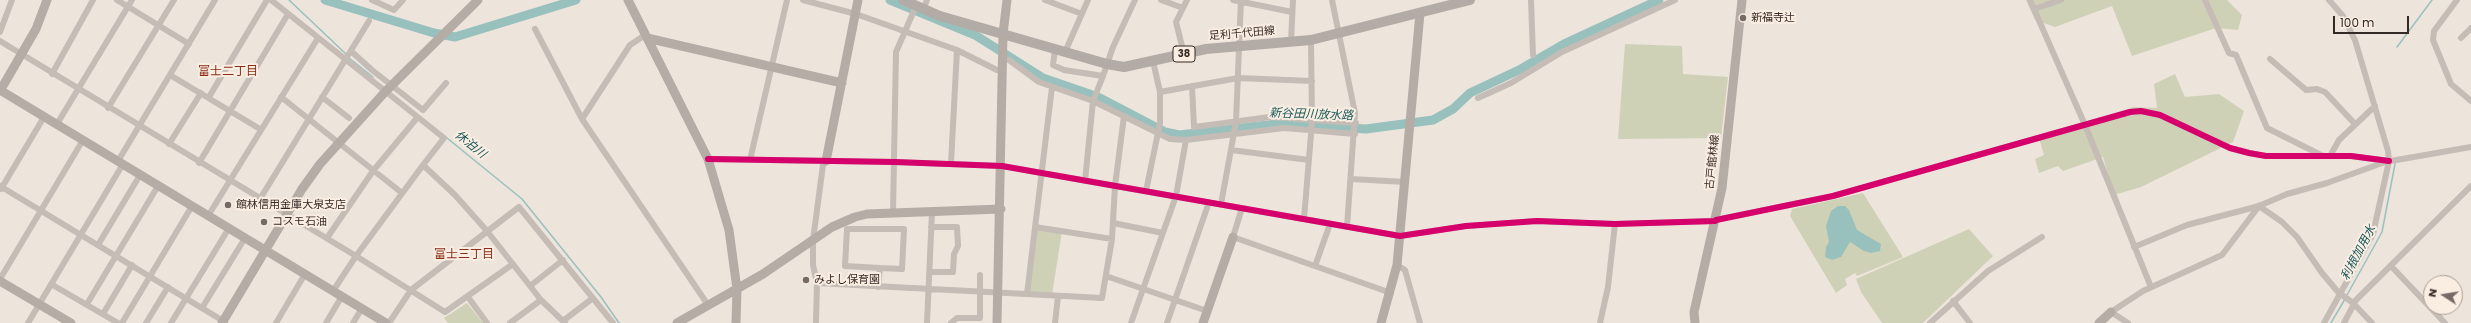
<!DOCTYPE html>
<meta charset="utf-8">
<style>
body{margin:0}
#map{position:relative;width:2471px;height:323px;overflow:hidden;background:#ede4dc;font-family:Poppins,sans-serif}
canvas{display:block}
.north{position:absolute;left:2423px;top:275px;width:40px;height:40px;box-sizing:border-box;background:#faeee3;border:1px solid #ab9f97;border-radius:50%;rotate:282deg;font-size:11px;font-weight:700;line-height:16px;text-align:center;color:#352925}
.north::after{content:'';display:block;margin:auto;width:14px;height:18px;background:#756a65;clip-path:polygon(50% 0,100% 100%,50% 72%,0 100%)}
.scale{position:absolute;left:2333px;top:16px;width:76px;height:18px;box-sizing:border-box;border:2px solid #352925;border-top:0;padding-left:5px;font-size:12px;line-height:14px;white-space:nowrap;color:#352925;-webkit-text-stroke:3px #faeee3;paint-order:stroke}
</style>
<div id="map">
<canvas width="2471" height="323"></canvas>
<div class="north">N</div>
<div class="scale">100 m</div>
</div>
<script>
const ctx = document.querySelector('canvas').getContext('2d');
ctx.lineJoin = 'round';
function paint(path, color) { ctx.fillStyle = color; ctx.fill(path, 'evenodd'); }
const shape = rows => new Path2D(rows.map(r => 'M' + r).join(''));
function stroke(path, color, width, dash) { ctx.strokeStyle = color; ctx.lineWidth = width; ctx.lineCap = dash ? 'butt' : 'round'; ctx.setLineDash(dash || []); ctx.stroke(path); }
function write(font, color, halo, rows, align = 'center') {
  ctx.font = font + ' Poppins,"Noto Sans JP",sans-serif'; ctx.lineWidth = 4; ctx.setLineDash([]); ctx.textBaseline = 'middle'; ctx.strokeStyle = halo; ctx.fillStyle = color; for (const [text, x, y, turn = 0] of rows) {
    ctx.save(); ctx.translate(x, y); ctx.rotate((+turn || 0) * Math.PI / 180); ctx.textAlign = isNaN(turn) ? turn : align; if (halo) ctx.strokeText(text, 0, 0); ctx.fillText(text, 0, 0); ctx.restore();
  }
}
paint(shape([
 [2026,0,2227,0,2242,15,2238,30,2216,28,2132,56,2112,6,2055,27,2035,20],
 [1625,44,1682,46,1683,74,1728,77,1721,138,1618,139],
 [2175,74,2185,97,2219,94,2244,111,2233,142,2141,187,2114,195,2103,157,2063,171,2058,166,2039,173,2035,159,2044,155,2039,138,2077,127,2133,107,2157,108,2154,84],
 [1863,193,1903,257,1857,276,1855,273,1845,279,1847,285,1836,293,1790,216,1792,209],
 [1035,227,1062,231,1052,295,1027,294],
 [1969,229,1993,256,1923,323,1882,323,1861,292,1856,279],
 [467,303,483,323,448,323,444,318]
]), '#cfd1b6');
paint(shape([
 [1838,206,1845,206,1849,210,1857,230,1881,244,1880,251,1871,253,1864,251,1850,242,1841,257,1832,260,1825,257,1826,247,1829,242,1826,226,1831,211]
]), '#98c1be');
stroke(shape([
 [289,0,347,55],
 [2397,47,2432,0],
 [349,58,373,77],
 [447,138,522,199,601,297,619,323],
 [2347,295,2382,232,2395,164],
 [2331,323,2345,299]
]), '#98c1be', 1.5);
stroke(shape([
 [325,0,434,33,455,37,576,0],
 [890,0,975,35,1043,78,1098,97,1165,132,1179,135,1277,124,1366,129,1433,120,1453,109,1470,93,1521,69,1566,43,1659,0]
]), '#98c1be', 9);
stroke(shape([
 [117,0,189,44],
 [271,0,444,138,423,165],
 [372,0,394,10,403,0],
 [803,0,856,14,957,50,997,70,1003,70],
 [1045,0,1082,14],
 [1161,0,1183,8],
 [1233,0,1292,12],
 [1332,0,1355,113,1347,227],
 [1531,0,1533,55],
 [2030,0,2085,125,2151,287],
 [2205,0,2229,53,2236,55,2267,128,2323,156],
 [2457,0,2434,31,2433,40,2451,84,2471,101],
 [2034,9,2061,0],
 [923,10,927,0],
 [535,29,582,119,708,305],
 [0,32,12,0],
 [2461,38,2471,28],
 [0,41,356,256,445,312,513,264],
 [1291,42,1293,0],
 [1055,49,1053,65,1064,70,1103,76,1113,47,1135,0],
 [352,52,372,70,423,110,446,83],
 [1065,52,1088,0],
 [1184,54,1176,22,1187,0],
 [1003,59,1009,60,1039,82,1093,101,1170,139,1186,140,1284,128,1355,134],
 [2270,59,2306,90,2317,89,2325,92,2355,124],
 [52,74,93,0],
 [170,75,260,129],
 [1192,86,1194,127,1270,117,1356,123],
 [1160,92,1238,78,1312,81],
 [209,97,267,0],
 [281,97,402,193],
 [322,97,349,118],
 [1478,98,1511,83,1562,52,1675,0],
 [108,108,174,0],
 [582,119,630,45,645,35],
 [57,124,132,0],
 [169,144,201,93],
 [1231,150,1309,160],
 [2330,156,2339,140,2375,106],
 [708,159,895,162,1002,166,1400,236,1466,226,1537,221,1615,224,1715,221],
 [750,160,787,0],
 [118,161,215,0],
 [199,163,288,14],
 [951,163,957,50],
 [1351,179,1405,182],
 [1085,181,1093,101,1103,76],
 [0,186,225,322],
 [1,189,44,117],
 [1146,191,1160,123,1160,92,1153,61],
 [260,199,369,21],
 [1221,204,1236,122,1241,0],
 [2259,206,2282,222,2297,237,2322,273,2338,292,2353,303,2372,323],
 [1242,208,1233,237,1391,293],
 [893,213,896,52,916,6],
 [208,216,318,38],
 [1304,219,1312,122,1311,40],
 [1716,220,1833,196,2130,112,2141,111,2160,115,2230,148,2249,153,2266,156,2351,156,2389,161],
 [1113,223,1163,233],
 [1035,227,1112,239],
 [327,238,373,171,417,118],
 [98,245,140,175],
 [2134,247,2187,225,2259,206,2287,194,2327,183,2385,162,2471,147],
 [1397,265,1405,270,1420,323],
 [1315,266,1330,224],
 [2391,266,2445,323],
 [930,272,953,272,954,254,958,246,957,227,931,227],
 [1106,276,1207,311],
 [0,279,83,140],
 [817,283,1102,298,1112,239,1115,186,1124,116],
 [51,284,118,323],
 [530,286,563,260],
 [878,287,880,268,845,266,847,229,904,229,902,269,880,268],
 [333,291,356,256,423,165,455,195,487,231,541,300,565,323],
 [1027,294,1052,87],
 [468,297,487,323],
 [1953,301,1970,323],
 [87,304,158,186],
 [202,308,245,238],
 [103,314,132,265],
 [563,321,593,298],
 [28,323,123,164],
 [122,323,192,206],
 [146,323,168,287],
 [171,323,229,228],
 [276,323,305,274],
 [326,323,342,296],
 [353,323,362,308],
 [389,323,411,290,519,207,613,323],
 [510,323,541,300],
 [816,323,817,283,813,265,813,240,823,165,826,161],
 [927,323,932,212],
 [951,323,957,318,980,318,980,275],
 [1055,323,1058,296],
 [1131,323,1176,196,1186,140],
 [1167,323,1209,202],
 [1600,323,1608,287,1615,224],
 [1930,323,1988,271,2042,237],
 [2128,323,2111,312,2143,291,2222,255,2259,206],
 [2324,323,2373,234,2389,161,2388,151,2355,40,2343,16,2329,0],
 [2344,323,2356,300,2471,186]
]), '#c5bcb6', 6);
stroke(shape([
 [628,0,708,159,729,230,737,289,736,323],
 [647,38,842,83],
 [0,90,386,323],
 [0,91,36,29,47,0],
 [826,161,858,0],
 [0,281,71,323],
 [222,323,302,189,320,164,385,92,478,0],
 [677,323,763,274,832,227,855,217,867,214,1001,209],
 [997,323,1003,34,1007,0],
 [1203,323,1233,237],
 [1381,323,1397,265,1420,13],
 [1695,323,1694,312,1722,188,1742,0],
 [2099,323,2111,312]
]), '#b5aca6', 9);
stroke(shape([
 [903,0,940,16,1107,64,1124,67,1206,49,1311,40,1470,0]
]), '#b3aba5', 10);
stroke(shape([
 [708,159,895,162,1002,166,1400,236,1466,226,1537,221,1615,224,1715,221],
 [1716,220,1833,196,2130,112,2141,111,2160,115,2230,148,2249,153,2266,156,2351,156,2389,161]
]), '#d6006c', 6);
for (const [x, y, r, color] of [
 [1743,18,4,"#756a65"],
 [228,205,4,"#756a65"],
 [264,222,4,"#756a65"],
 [806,280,4,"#756a65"]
]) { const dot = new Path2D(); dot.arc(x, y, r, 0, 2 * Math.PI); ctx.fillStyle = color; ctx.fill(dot); stroke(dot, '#faeee3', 1.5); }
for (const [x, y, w] of [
 [1184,54,22]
]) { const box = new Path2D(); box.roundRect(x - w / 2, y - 8, w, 16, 3); ctx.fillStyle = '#faeee3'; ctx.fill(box); stroke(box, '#352925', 1); }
write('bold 10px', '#352925', null, [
 ["38",1184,54]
]);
write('11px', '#352925', '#faeee3', [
 ["新福寺辻",1751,18],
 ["館林信用金庫大泉支店",236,205],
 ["コスモ石油",272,222],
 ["みよし保育園",814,280]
], 'left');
write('11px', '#352925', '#faeee3', [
 ["足利千代田線",1242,34,-5],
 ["古戸館林線",1713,162,-84]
]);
write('12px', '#8a2d18', '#faeee3', [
 ["富士二丁目",228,72],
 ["富士三丁目",464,255]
]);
write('italic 12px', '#18595a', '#faeee3', [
 ["新谷田川放水路",1311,115,2],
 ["休泊川",470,145,39],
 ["利根加用水",2359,253,-62]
]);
</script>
